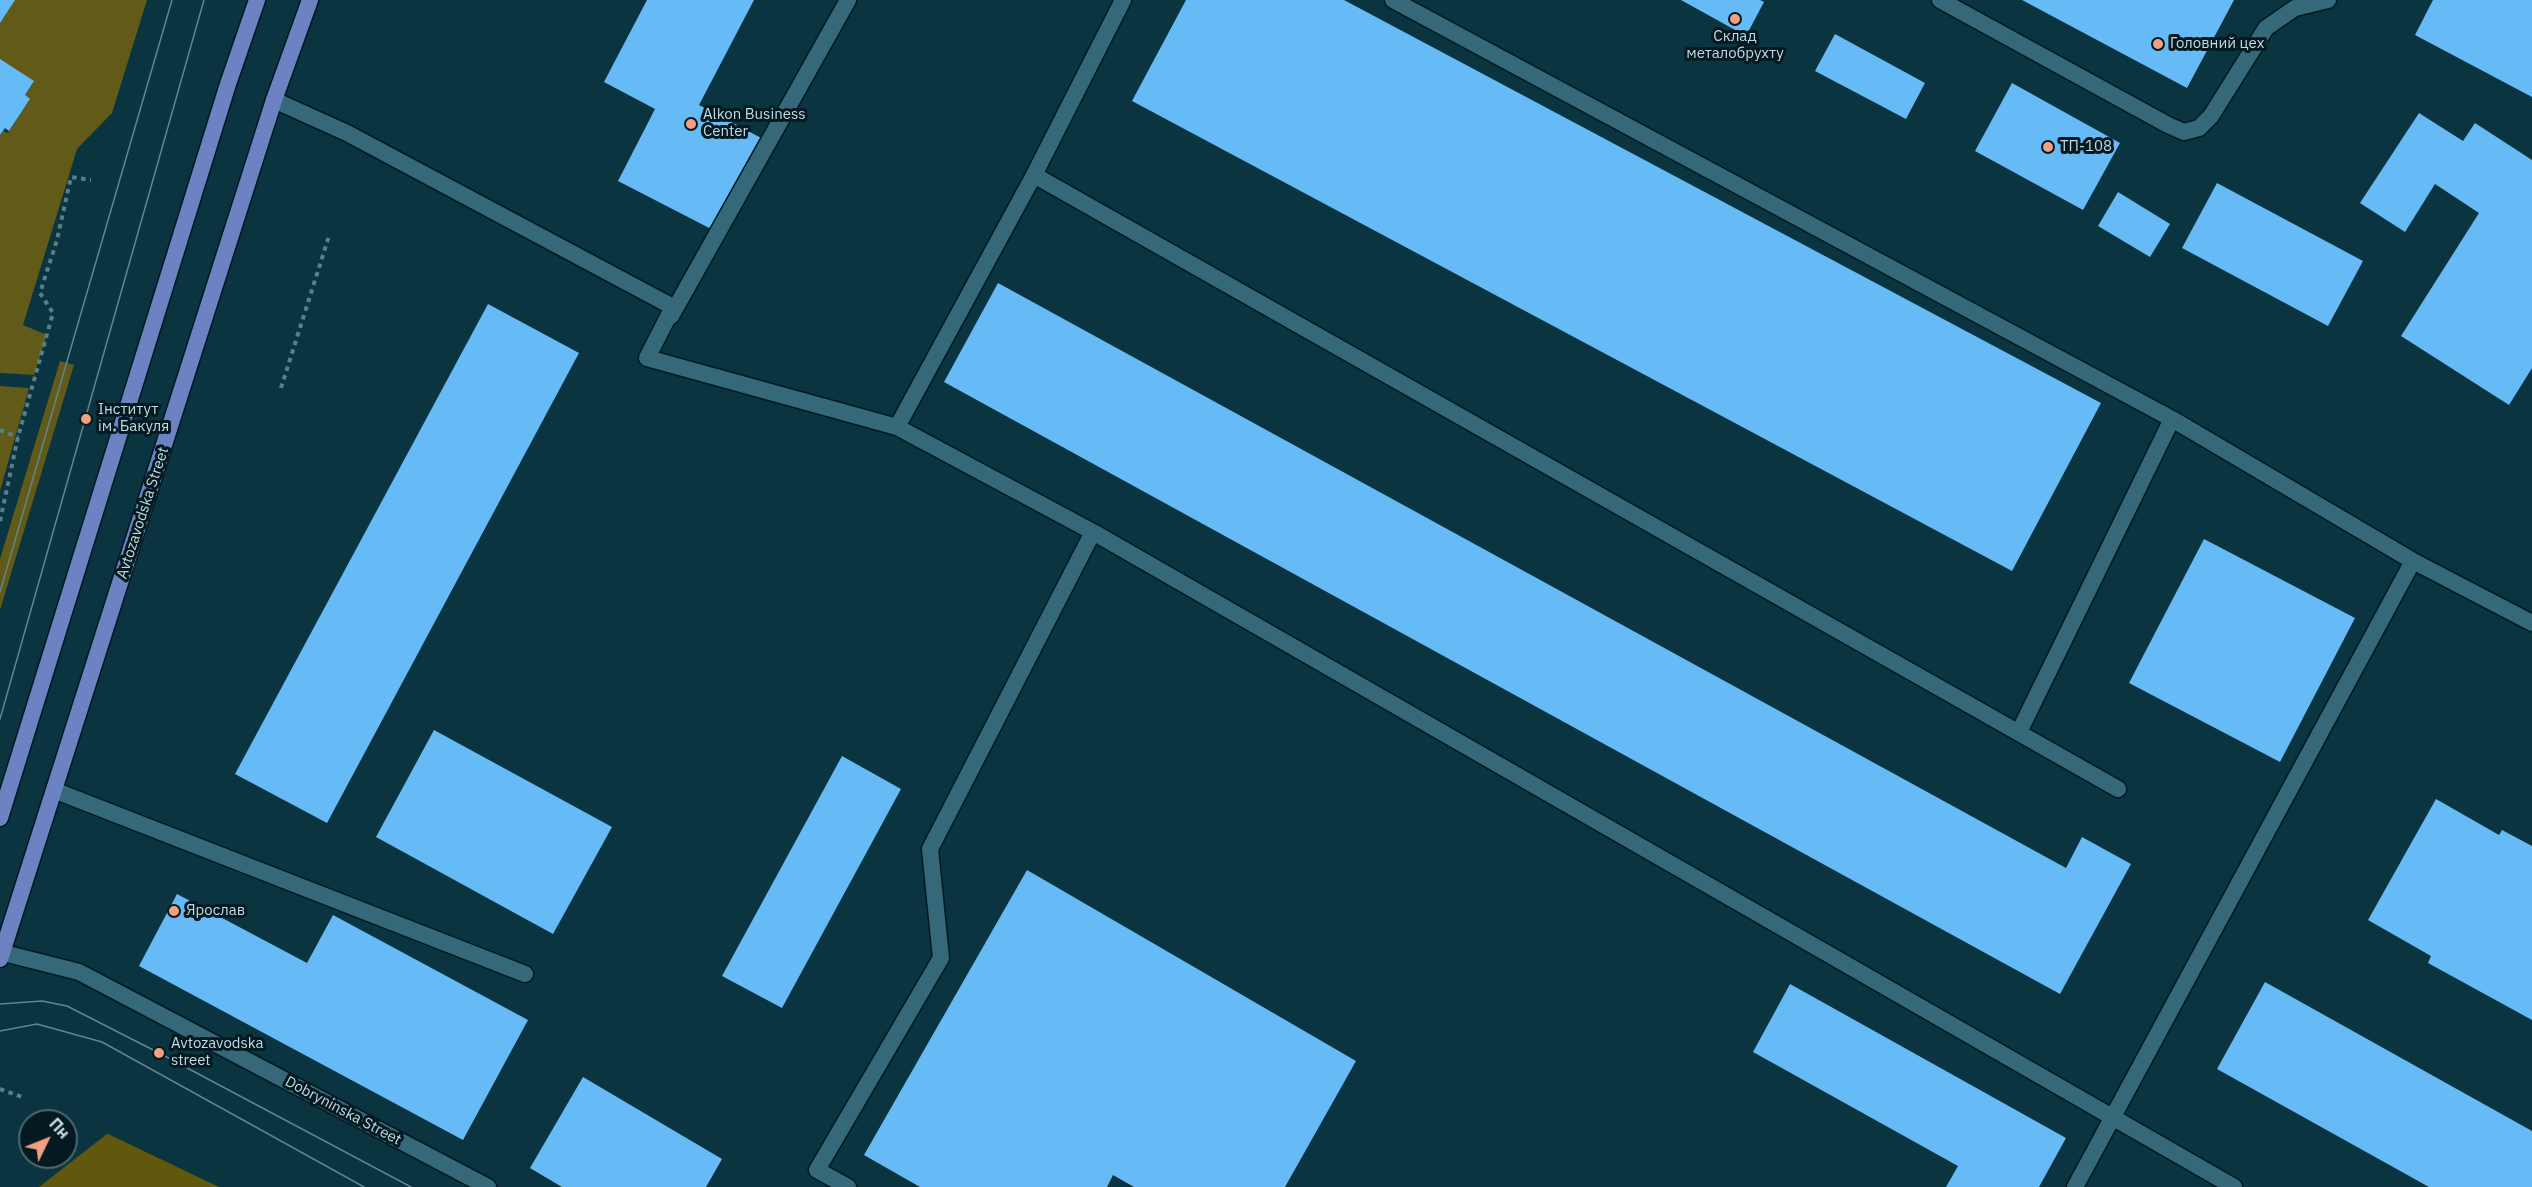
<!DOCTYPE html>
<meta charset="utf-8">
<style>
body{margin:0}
#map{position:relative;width:2532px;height:1187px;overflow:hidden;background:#093440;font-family:"IBM Plex Sans",sans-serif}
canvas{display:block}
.north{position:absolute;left:18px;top:1109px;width:60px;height:60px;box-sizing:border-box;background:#041a20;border:2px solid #4f676e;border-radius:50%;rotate:47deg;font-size:16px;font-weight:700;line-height:24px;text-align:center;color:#c0dae4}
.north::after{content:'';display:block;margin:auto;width:21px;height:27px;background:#f2a080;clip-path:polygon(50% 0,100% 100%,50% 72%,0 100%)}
</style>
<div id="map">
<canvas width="2532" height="1187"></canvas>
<div class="north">Пн</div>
</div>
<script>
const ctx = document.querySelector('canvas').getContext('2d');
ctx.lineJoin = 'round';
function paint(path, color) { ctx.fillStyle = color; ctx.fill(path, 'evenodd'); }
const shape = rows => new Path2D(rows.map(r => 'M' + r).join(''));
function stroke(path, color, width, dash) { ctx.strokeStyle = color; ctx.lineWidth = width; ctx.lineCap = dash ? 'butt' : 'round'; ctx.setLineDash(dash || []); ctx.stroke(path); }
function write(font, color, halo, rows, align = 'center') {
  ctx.font = font + ' "IBM Plex Sans",sans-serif'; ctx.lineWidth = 6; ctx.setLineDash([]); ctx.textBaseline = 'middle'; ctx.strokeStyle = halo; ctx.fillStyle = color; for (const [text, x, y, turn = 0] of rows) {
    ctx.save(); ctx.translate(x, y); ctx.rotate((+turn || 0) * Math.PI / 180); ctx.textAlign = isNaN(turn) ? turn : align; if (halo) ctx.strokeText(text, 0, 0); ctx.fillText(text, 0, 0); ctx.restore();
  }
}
paint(shape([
 [14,0,147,0,112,113,77,149,23,325,47,335,34,375,0,373,0,135,3,131,8,133,29,101,24,97,33,83,0,61,0,22],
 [60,361,74,365,0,610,0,559],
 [0,386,29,388,0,491]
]), '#625a19');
paint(shape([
 [107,1134,108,1134,219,1187,39,1187]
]), '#61580d');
paint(shape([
 [0,0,15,0,0,23],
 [647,0,754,0,699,105,765,140,717,232,618,181,655,109,604,82],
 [1186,0,1344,0,2101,403,2012,571,1132,101],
 [1681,0,1760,0,1764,2,1746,36],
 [2022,0,2234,0,2187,88],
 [2433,0,2532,0,2532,97,2415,35],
 [1835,34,1925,83,1906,119,1815,71],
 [0,59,34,81,25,95,30,99,9,131,5,128,0,135],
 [2012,83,2120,143,2083,210,1975,151],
 [2419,113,2463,141,2475,123,2532,160,2532,368,2509,405,2401,336,2479,213,2435,184,2405,232,2360,203],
 [2217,183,2363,261,2328,326,2182,248],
 [2118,192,2170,224,2150,257,2098,226],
 [998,283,2066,868,2082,837,2131,864,2060,994,944,382],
 [488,304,579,353,327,823,235,774],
 [2204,539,2355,618,2280,762,2129,683],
 [434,730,612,827,553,934,376,837],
 [842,756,901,789,782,1008,722,976],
 [2436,799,2499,835,2502,830,2532,846,2532,1020,2428,963,2431,956,2368,920],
 [1027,870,1356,1061,1285,1187,1134,1187,1113,1175,1107,1187,920,1187,864,1155],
 [177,894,307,963,333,915,528,1020,463,1140,139,966],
 [2265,982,2532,1131,2532,1187,2429,1187,2217,1069],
 [1790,984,2066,1138,2039,1187,1946,1187,1958,1166,1753,1052],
 [583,1077,722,1159,706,1187,562,1187,530,1168]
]), '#66bbf7');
const service = shape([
 [1393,0,2172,419,2413,561,2532,623],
 [1940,0,2168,125,2184,132,2199,128,2211,116,2266,28,2295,8,2328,0],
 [274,100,347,133,673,307,647,358,897,427,1093,532,2234,1187],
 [1034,175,2118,789],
 [671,316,848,0],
 [897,427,1034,175,1123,0],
 [2019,732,2172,419],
 [56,791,525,974],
 [848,1187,817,1170,941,958,930,849,1093,532],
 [2075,1187,2413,561]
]);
const minor = shape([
 [0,952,79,972,488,1187]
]);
const primary = shape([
 [0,818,228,84,257,0],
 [0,959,274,100,310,0]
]);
stroke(service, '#001a22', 19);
stroke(minor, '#001a22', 19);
stroke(primary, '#001a22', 19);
stroke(shape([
 [281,388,329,236],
 [0,430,18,437],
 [0,521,18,437,53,313,40,293,57,240,71,177,91,180],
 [0,1089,25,1098]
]), '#5b7f8a', 4, [4.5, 4.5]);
stroke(service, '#35697a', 16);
stroke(minor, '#35697a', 16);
stroke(primary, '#6c82c2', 16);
stroke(shape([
 [0,592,172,0],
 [0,719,204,0],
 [0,1004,42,1001,67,1006,159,1053,411,1187],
 [0,1031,37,1024,102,1042,364,1187]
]), '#628590', 1.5);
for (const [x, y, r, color] of [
 [1735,19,6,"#f2a080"],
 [2158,44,6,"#f2a080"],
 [691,124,6,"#f2a080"],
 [2048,147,6,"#f2a080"],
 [86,419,6,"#f2a080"],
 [174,911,6,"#f2a080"],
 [159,1053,6,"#f2a080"]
]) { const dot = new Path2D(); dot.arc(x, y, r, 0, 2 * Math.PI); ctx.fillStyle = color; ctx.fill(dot); stroke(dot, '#041a20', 2); }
write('15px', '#c0dae4', '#041a20', [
 ["Склад",1735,37,"center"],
 ["металобрухту",1735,54,"center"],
 ["Головний цех",2170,44],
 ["Alkon Business",703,115],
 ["Center",703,132],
 ["ТП-108",2060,147],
 ["Інститут",98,410],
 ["ім. Бакуля",98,427],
 ["Ярослав",186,911],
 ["Avtozavodska",171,1044],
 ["street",171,1061]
], 'left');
write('15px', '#c0dae4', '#041a20', [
 ["Avtozavodska Street",143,513,-72],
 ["Dobryninska Street",343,1111,28]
]);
</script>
